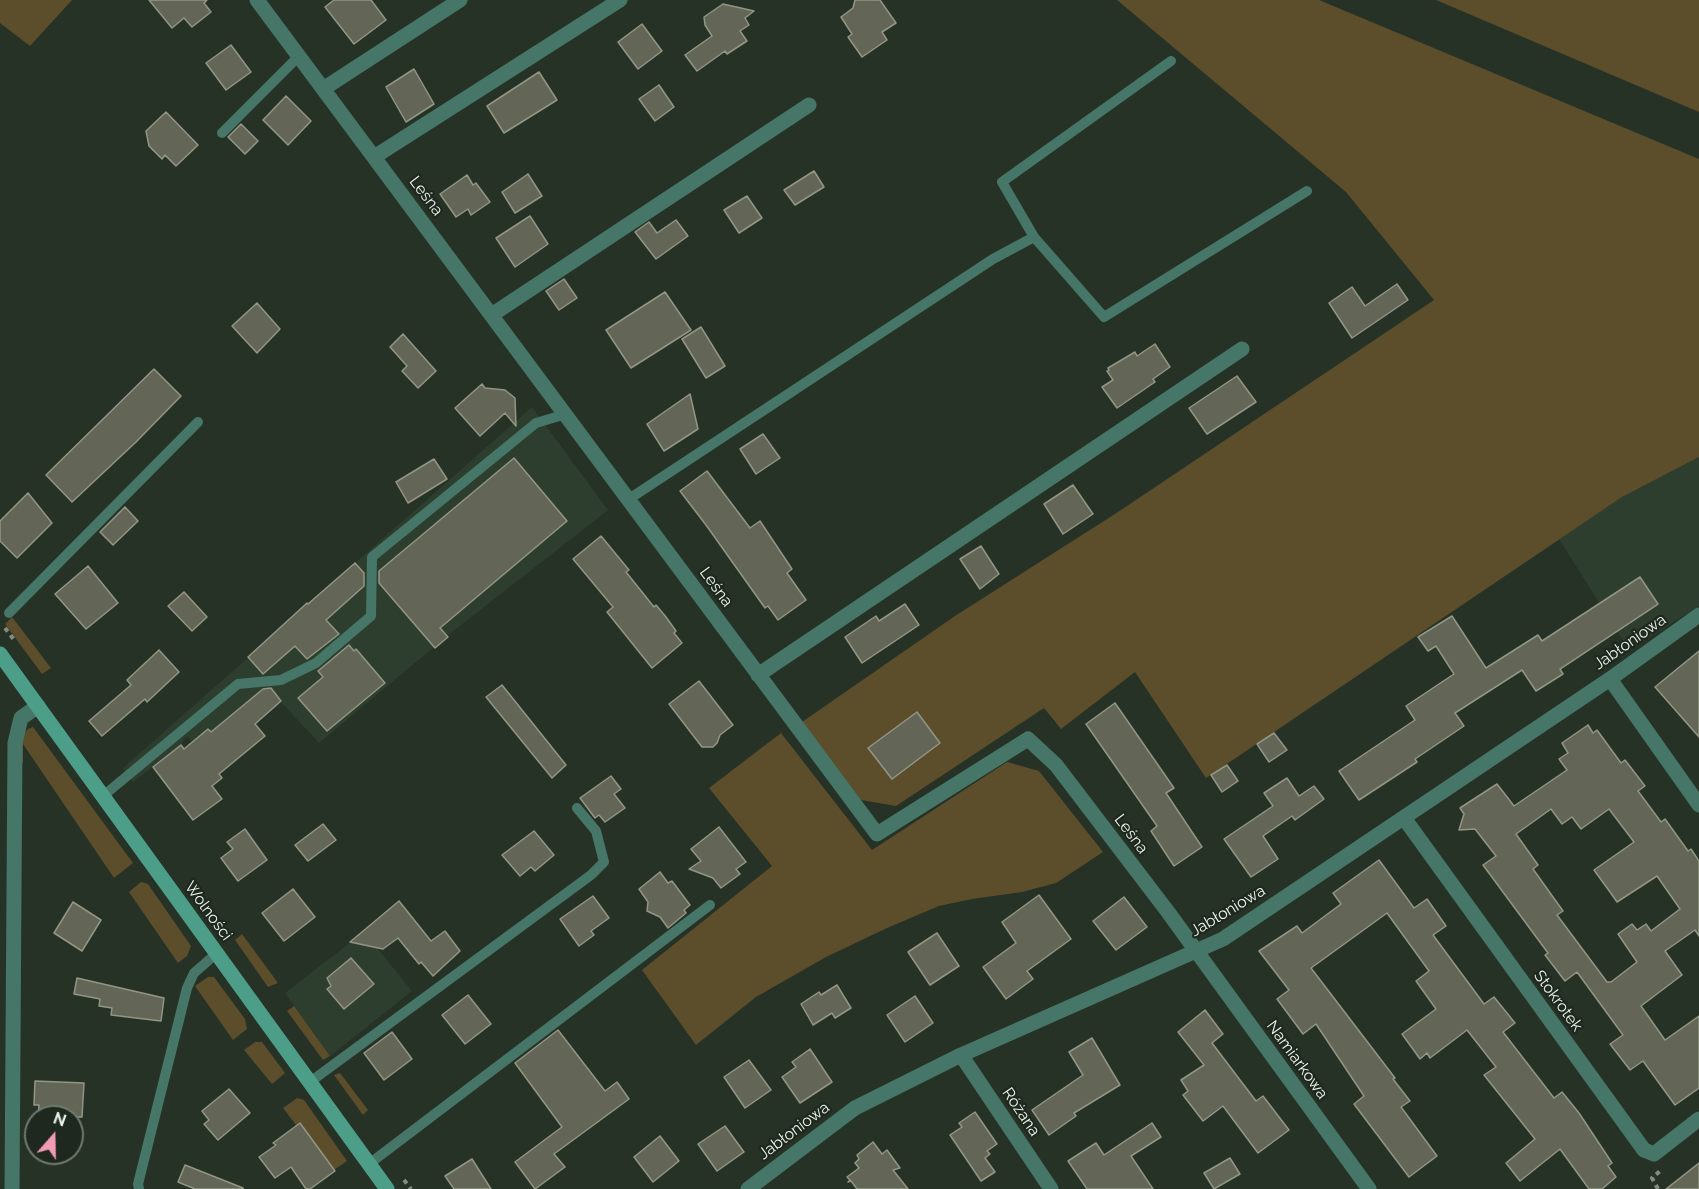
<!DOCTYPE html>
<meta charset="utf-8">
<style>
body{margin:0}
#map{position:relative;width:1699px;height:1189px;overflow:hidden;background:#273227;font-family:Raleway,sans-serif}
canvas{display:block}
.north{position:absolute;left:24px;top:1105px;width:60px;height:60px;box-sizing:border-box;background:#1e281e;border:2px solid #707970;border-radius:50%;rotate:20deg;font-size:16px;font-weight:700;line-height:24px;text-align:center;color:#eaf2ea}
.north::after{content:'';display:block;margin:auto;width:21px;height:27px;background:#f09ab5;clip-path:polygon(50% 0,100% 100%,50% 72%,0 100%)}
</style>
<div id="map">
<canvas width="1699" height="1189"></canvas>
<div class="north">N</div>
</div>
<script>
const ctx = document.querySelector('canvas').getContext('2d');
ctx.lineJoin = 'round';
function paint(path, color) { ctx.fillStyle = color; ctx.fill(path, 'evenodd'); }
const shape = rows => new Path2D(rows.map(r => 'M' + r).join(''));
function stroke(path, color, width, dash) { ctx.strokeStyle = color; ctx.lineWidth = width; ctx.lineCap = dash ? 'butt' : 'round'; ctx.setLineDash(dash || []); ctx.stroke(path); }
function write(font, color, halo, rows, align = 'center') {
  ctx.font = font + ' Raleway,sans-serif'; ctx.lineWidth = 4.5; ctx.setLineDash([]); ctx.textBaseline = 'middle'; ctx.strokeStyle = halo; ctx.fillStyle = color; for (const [text, x, y, turn = 0] of rows) {
    ctx.save(); ctx.translate(x, y); ctx.rotate((+turn || 0) * Math.PI / 180); ctx.textAlign = isNaN(turn) ? turn : align; if (halo) ctx.strokeText(text, 0, 0); ctx.fillText(text, 0, 0); ctx.restore();
  }
}
paint(shape([
 [532,407,608,510,447,636,319,743,281,702,211,763,187,736,181,745,133,782,123,768],
 [1699,457,1699,606,1629,650,1559,539,1622,497],
 [364,932,412,991,330,1056,285,993]
]), '#2e3e2e');
paint(shape([
 [0,0,72,0,30,46,0,23],
 [1117,0,1319,0,1699,159,1699,457,1622,497,1206,778,1135,672,1061,729,1044,708,896,806,861,800,802,722,955,616,1118,512,1434,300,1346,192],
 [1436,0,1699,0,1699,112],
 [12,617,51,668,42,674,5,624],
 [33,727,133,863,114,878,23,744,23,763,19,763,22,735,28,729],
 [781,733,872,850,1007,762,1039,771,1103,852,1056,883,1022,892,972,899,939,906,887,928,826,957,756,997,696,1045,642,970,772,866,709,788],
 [141,882,148,884,191,946,187,956,178,963,129,892],
 [242,934,278,983,268,987,235,940],
 [208,977,214,977,245,1019,247,1029,233,1040,195,986],
 [294,1006,330,1056,323,1060,287,1011],
 [255,1042,262,1042,285,1073,272,1084,244,1050],
 [340,1073,368,1110,363,1115,334,1075],
 [297,1098,304,1100,347,1161,334,1170,301,1124,296,1125,283,1108]
]), '#5c4d2b');
const building = shape([
 [149,0,207,0,204,3,211,12,192,27,184,18,172,28,149,0],
 [334,0,371,0,386,20,354,44,325,7,334,0],
 [855,0,880,0,896,23,882,32,887,40,862,57,848,37,852,34,841,17,853,8,855,0],
 [723,4,754,11,745,18,749,25,740,31,747,41,727,54,725,51,697,71,685,55,712,36,705,25,704,17,723,4],
 [642,24,662,51,638,69,618,42,642,24],
 [231,45,251,72,226,90,206,63,231,45],
 [414,69,434,104,406,122,386,87,414,69],
 [539,72,557,100,504,133,487,106,539,72],
 [659,85,674,107,655,121,639,99,659,85],
 [286,96,311,121,288,145,263,120,286,96],
 [166,112,198,145,176,166,165,155,162,159,149,146,146,131,166,112],
 [241,124,258,141,245,154,228,137,241,124],
 [814,171,824,187,795,205,784,190,814,171],
 [528,174,542,196,515,213,502,192,528,174],
 [467,175,473,185,476,183,490,202,471,215,468,209,456,217,440,194,467,175],
 [747,196,762,218,739,233,724,210,747,196],
 [530,216,548,244,515,267,496,238,530,216],
 [676,220,688,236,656,259,635,232,649,222,657,233,676,220],
 [564,279,577,298,559,310,546,291,564,279],
 [1397,284,1408,300,1352,338,1329,303,1352,287,1365,306,1397,284],
 [665,292,691,330,631,368,606,330,665,292],
 [257,303,280,329,257,353,232,326,257,303],
 [701,327,725,366,706,378,682,339,701,327],
 [403,334,436,371,418,388,402,371,407,366,390,347,403,334],
 [1155,344,1170,367,1153,379,1155,382,1117,408,1102,387,1113,380,1107,371,1109,370,1108,368,1135,352,1137,356,1155,344],
 [154,369,181,396,136,442,72,502,46,475,154,369],
 [1237,376,1256,402,1207,434,1189,408,1237,376],
 [482,384,485,388,505,390,515,398,516,426,505,413,480,436,455,408,482,384],
 [690,394,698,429,664,451,647,424,690,394],
 [763,434,780,458,756,474,740,449,763,434],
 [514,458,567,521,440,628,448,637,435,648,379,583,379,571,514,458],
 [434,459,447,479,408,503,396,482,434,459],
 [707,471,750,528,760,521,792,569,787,573,806,600,778,620,768,606,765,608,706,525,680,491,707,471],
 [1073,485,1093,514,1063,534,1044,504,1073,485],
 [28,493,52,523,17,558,0,541,0,521,28,493],
 [125,507,138,521,113,545,100,532,125,507],
 [601,536,629,570,626,572,654,607,656,605,666,617,676,631,674,633,682,643,652,668,607,612,613,607,573,559,601,536],
 [981,546,999,574,980,589,960,559,981,546],
 [355,563,364,573,364,586,326,620,339,634,307,659,295,646,263,674,248,657,307,603,308,604,355,563],
 [88,566,118,603,86,629,55,594,88,566],
 [1640,577,1658,604,1560,669,1563,674,1536,691,1522,670,1455,713,1464,726,1415,759,1417,762,1359,800,1339,771,1415,720,1406,706,1454,674,1436,646,1428,651,1418,637,1452,616,1486,668,1538,635,1542,641,1640,577],
 [184,592,207,617,192,631,168,606,184,592],
 [905,604,919,625,862,663,845,637,876,616,879,621,905,604],
 [349,645,354,651,356,649,385,683,327,731,298,698,323,677,318,671,349,645],
 [159,650,179,672,147,702,145,699,102,736,89,721,131,685,127,680,159,650],
 [1699,651,1699,737,1655,687,1699,651],
 [699,681,733,725,720,735,717,743,713,747,702,747,669,704,699,681],
 [502,685,566,765,552,778,486,697,502,685],
 [271,688,281,701,255,724,265,736,219,774,222,778,212,786,222,799,193,820,153,767,181,745,184,749,208,729,211,732,263,689,271,688],
 [1115,703,1174,788,1166,793,1202,847,1174,866,1151,831,1157,826,1086,724,1115,703],
 [917,712,940,743,892,779,868,748,917,712],
 [1588,725,1593,733,1597,730,1621,763,1625,760,1645,786,1638,791,1661,822,1665,819,1688,851,1691,849,1699,861,1699,936,1695,930,1665,951,1682,975,1641,1006,1665,1040,1699,1016,1699,1088,1675,1105,1643,1061,1630,1070,1610,1044,1623,1035,1577,972,1565,981,1545,955,1548,953,1483,865,1496,856,1475,829,1459,830,1464,814,1460,808,1497,784,1514,806,1567,770,1559,759,1568,753,1562,743,1588,725],
 [1551,809,1562,824,1572,817,1581,829,1609,809,1634,842,1594,870,1610,892,1617,902,1657,876,1680,909,1651,931,1646,924,1637,930,1632,924,1618,934,1637,962,1611,982,1607,982,1557,915,1563,911,1533,869,1538,865,1516,834,1551,809],
 [1274,733,1287,750,1269,762,1257,744,1274,733],
 [1227,765,1238,781,1222,792,1211,775,1227,765],
 [611,776,621,789,614,794,625,808,605,822,599,815,595,818,580,798,611,776],
 [1287,778,1299,796,1314,786,1324,799,1295,820,1292,816,1263,836,1278,859,1251,877,1224,839,1273,806,1264,793,1287,778],
 [323,824,336,840,308,861,295,845,323,824],
 [719,827,746,862,736,869,740,874,721,888,713,878,689,869,701,861,691,849,719,827],
 [245,829,267,860,238,881,221,858,233,849,227,842,245,829],
 [534,831,554,855,535,871,531,867,520,876,502,855,534,831],
 [1379,860,1414,908,1427,899,1446,926,1433,935,1484,1004,1494,997,1515,1023,1503,1032,1554,1098,1562,1092,1579,1113,1612,1163,1608,1166,1616,1177,1602,1189,1589,1189,1560,1149,1520,1181,1506,1163,1535,1139,1484,1075,1496,1067,1467,1030,1430,1058,1427,1053,1420,1059,1402,1034,1436,1009,1416,981,1429,971,1387,913,1311,968,1395,1078,1393,1079,1410,1101,1401,1107,1437,1156,1409,1177,1354,1104,1364,1096,1316,1024,1303,1034,1277,999,1289,990,1259,951,1297,926,1302,933,1341,904,1333,893,1379,860],
 [660,872,668,883,672,881,690,905,684,910,686,913,668,928,660,917,647,911,648,902,639,889,660,872],
 [293,889,315,917,284,941,262,913,293,889],
 [1039,895,1071,939,1027,971,1033,979,1006,999,983,967,1016,943,1002,922,1039,895],
 [593,896,609,918,591,931,594,935,579,946,560,919,593,896],
 [1124,897,1147,927,1116,950,1093,921,1124,897],
 [399,901,431,941,445,931,460,951,433,976,421,962,419,964,398,938,383,949,350,942,399,901],
 [73,902,101,920,82,951,54,933,73,902],
 [937,933,959,966,930,985,908,952,937,933],
 [351,958,374,984,344,1009,327,989,331,986,327,978,351,958],
 [77,978,164,998,161,1021,111,1015,112,1008,99,1006,100,999,74,994,77,978],
 [837,985,851,1008,835,1018,832,1013,813,1025,801,1004,819,992,821,995,837,985],
 [468,995,491,1024,465,1044,442,1015,468,995],
 [915,996,933,1023,905,1042,887,1015,915,996],
 [1205,1010,1223,1034,1212,1043,1256,1101,1263,1096,1289,1130,1258,1153,1223,1106,1203,1121,1183,1095,1188,1091,1181,1080,1204,1065,1178,1032,1205,1010],
 [558,1030,605,1091,617,1082,629,1099,554,1154,565,1167,535,1189,515,1162,562,1127,515,1063,558,1030],
 [392,1032,412,1059,384,1080,364,1053,392,1032],
 [1092,1038,1120,1085,1074,1113,1076,1116,1049,1135,1032,1110,1083,1075,1069,1052,1092,1038],
 [810,1049,832,1082,800,1103,782,1077,796,1067,792,1062,810,1049],
 [749,1060,771,1090,745,1108,724,1077,749,1060],
 [35,1081,84,1083,82,1117,38,1117,39,1105,34,1105,35,1081],
 [229,1089,250,1113,218,1140,204,1124,209,1120,202,1111,229,1089],
 [975,1112,997,1144,987,1151,990,1154,985,1158,995,1172,981,1181,950,1135,962,1127,959,1123,975,1112],
 [300,1123,335,1171,310,1189,306,1189,291,1167,275,1178,259,1157,276,1145,273,1143,300,1123],
 [1152,1123,1161,1137,1131,1156,1153,1189,1087,1189,1068,1161,1096,1143,1104,1155,1152,1123],
 [725,1126,744,1152,717,1171,698,1144,725,1126],
 [660,1136,679,1161,653,1182,634,1157,660,1136],
 [873,1142,882,1154,887,1150,900,1168,893,1170,908,1189,857,1189,851,1181,848,1182,850,1180,847,1177,859,1168,855,1163,859,1159,857,1155,873,1142],
 [1230,1158,1240,1174,1214,1189,1204,1173,1230,1158],
 [472,1159,491,1189,454,1189,445,1176,472,1159],
 [1699,1163,1699,1189,1666,1189,1699,1163],
 [185,1165,243,1188,243,1189,195,1189,178,1182,185,1165]
]);
paint(building, '#636656');
stroke(building, '#929684', 1.5);
stroke(shape([
 [5,628,15,641],
 [404,1180,411,1189],
 [1658,1189,1652,1178,1660,1171]
]), '#838d83', 4, [4.5, 4.5]);
stroke(shape([
 [222,133,299,56],
 [1034,237,1104,317,1307,191],
 [629,499,993,259,1034,237,1002,182,1171,61],
 [9,613,198,422],
 [103,796,238,684,281,680,316,663,371,616,372,557,536,423,566,414],
 [310,1082,591,875,604,862,596,831,577,808],
 [369,1164,710,905],
 [139,1189,138,1184,187,988,194,973,217,953]
]), '#467668', 10);
stroke(shape([
 [257,0,877,834,1028,739,1056,765,1168,912,1369,1189],
 [323,89,460,0],
 [374,157,620,0],
 [493,314,809,105],
 [758,675,1242,349],
 [1610,679,1699,805],
 [1404,818,1644,1150,1654,1154,1699,1119],
 [961,1055,1051,1189],
 [12,1189,15,743,21,718,38,706],
 [748,1189,855,1108,961,1055,1223,939,1610,679,1699,615]
]), '#467668', 15);
stroke(shape([
 [0,654,387,1189]
]), '#4d9e88', 15);
write('16px', '#eaf2ea', '#1e281e', [
 ["Leśna",426,196,53],
 ["Leśna",716,587,54],
 ["Jabłoniowa",1630,642,-35],
 ["Leśna",1131,834,53],
 ["Wolności",208,911,54],
 ["Jabłoniowa",1228,911,-31],
 ["Stokrotek",1558,1001,54],
 ["Namiarkowa",1297,1060,54],
 ["Różana",1021,1112,56],
 ["Jabłoniowa",794,1131,-37]
]);
</script>
